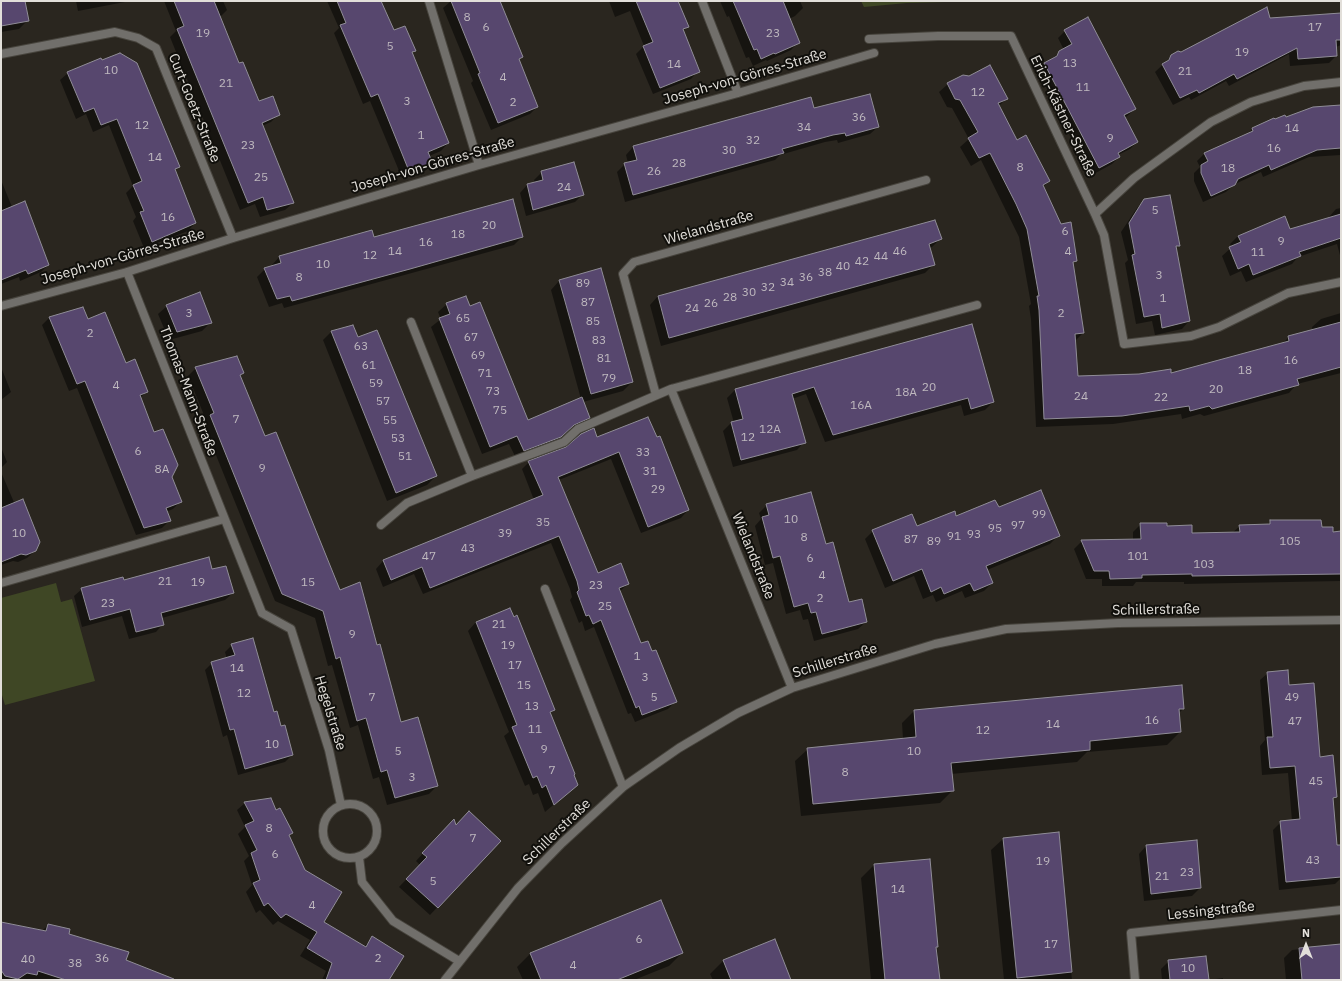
<!DOCTYPE html>
<meta charset="utf-8">
<style>
body{margin:0}
#map{position:relative;width:1342px;height:981px;overflow:hidden;background:#2a261f;font-family:"IBM Plex Sans",sans-serif}
canvas{display:block}
.frame{position:absolute;inset:0;border:2px solid #e2dfda;pointer-events:none}
.north{position:absolute;left:1286px;top:925px;width:40px;height:40px;-webkit-text-stroke:3px #11100c;paint-order:stroke;rotate:0deg;font-size:11px;font-weight:700;line-height:16px;text-align:center;color:#e2dfda}
.north::after{content:'';display:block;margin:auto;width:14px;height:18px;background:#e2dfda;clip-path:polygon(50% 0,100% 100%,50% 72%,0 100%)}
</style>
<div id="map">
<canvas width="1342" height="981"></canvas>
<div class="frame"></div>
<div class="north">N</div>
</div>
<script>
const ctx = document.querySelector('canvas').getContext('2d');
ctx.lineJoin = 'round';
function paint(path, color) { ctx.fillStyle = color; ctx.fill(path, 'evenodd'); }
const shape = rows => new Path2D(rows.map(r => 'M' + r).join(''));
function stroke(path, color, width, dash) { ctx.strokeStyle = color; ctx.lineWidth = width; ctx.lineCap = dash ? 'butt' : 'round'; ctx.setLineDash(dash || []); ctx.stroke(path); }
function write(font, color, halo, rows, align = 'center') {
  ctx.font = font + ' "IBM Plex Sans",sans-serif'; ctx.lineWidth = 4; ctx.setLineDash([]); ctx.textBaseline = 'middle'; ctx.strokeStyle = halo; ctx.fillStyle = color; for (const [text, x, y, turn = 0] of rows) {
    ctx.save(); ctx.translate(x, y); ctx.rotate((+turn || 0) * Math.PI / 180); ctx.textAlign = isNaN(turn) ? turn : align; if (halo) ctx.strokeText(text, 0, 0); ctx.fillText(text, 0, 0); ctx.restore();
  }
}
paint(shape([
 [861,1,984,1,907,3,864,7],
 [56,583,61,602,72,599,95,681,5,705,1,692,1,598]
]), '#3f4725');
paint(shape([
 [1,1,24,1,28,20,19,29,1,32],
 [76,1,126,1,125,2,78,11],
 [164,1,223,1,227,10,220,17,239,64,259,103,279,114,271,122,262,126,293,203,285,210,260,217,255,204,240,210,170,37,176,31],
 [327,1,380,1,393,32,414,51,411,54,448,143,441,151,429,156,432,164,425,171,402,178,370,101,363,104,334,33,339,28],
 [451,1,499,1,522,57,518,60,537,107,530,114,491,130,471,83,473,81,443,8],
 [609,1,677,1,687,27,683,31,698,71,691,79,653,94,636,54,644,46,630,11,615,17],
 [720,1,800,1,803,8,795,16,789,19,798,42,791,50,767,61,766,60,753,66,749,57,746,58,729,16,727,17],
 [1341,14,1341,45,1336,47,1336,56,1329,63,1290,66,1289,54,1229,86,1226,81,1191,100,1189,97,1173,105,1155,72,1172,56,1269,19],
 [1065,31,1135,109,1125,118,1137,142,1130,149,1118,155,1119,157,1112,164,1092,175,1038,70,1045,63,1064,50,1058,38],
 [102,61,179,167,174,171,195,223,188,231,144,248,133,221,136,217,126,193,133,186,109,125,93,132,86,114,76,119,60,80,68,73],
 [948,84,1007,98,999,106,1016,141,1049,181,1043,187,1076,261,1072,264,1083,333,1075,341,1077,377,1170,374,1282,344,1289,337,1313,331,1312,327,1321,319,1341,313,1341,373,1297,384,1289,393,1204,416,1200,414,1182,419,1181,414,1113,424,1036,427,1031,319,1029,306,1031,304,1019,237,981,160,971,166,960,147,969,139,952,108,947,107,939,92],
 [810,98,813,110,878,127,870,134,838,143,837,140,825,142,780,155,775,160,625,202,617,172,625,164,628,163,626,155,633,147],
 [1341,106,1341,155,1309,157,1263,177,1261,172,1235,184,1226,192,1203,202,1194,181,1194,173,1200,167,1197,161,1205,153,1246,135,1253,129,1286,118],
 [542,172,582,195,575,202,526,216,520,193,527,185,535,183,534,180],
 [1,180,12,207,48,265,41,272,20,281,19,277,1,284],
 [1145,200,1179,245,1176,249,1189,321,1182,329,1155,335,1152,321,1136,324,1125,263,1128,260,1121,232,1137,208],
 [1341,208,1341,259,1337,244,1298,257,1292,264,1246,282,1241,271,1230,276,1222,256,1232,247,1230,244,1238,236,1284,218,1289,230,1329,218,1329,217,1336,209],
 [522,237,514,245,284,308,282,303,269,307,257,277,265,269,272,267,272,265,280,256,374,239],
 [941,238,932,247,929,248,933,265,925,273,661,346,650,305,658,296],
 [559,281,632,382,623,391,583,402,589,418,580,426,565,433,552,445,516,458,509,444,482,454,431,327,441,319,438,312,447,304,470,307,527,421,581,399,551,290],
 [167,306,211,322,202,331,169,340,158,314],
 [49,318,87,320,126,364,147,391,140,398,181,501,173,509,166,512,170,520,162,528,136,535,77,388,69,391,42,325],
 [972,325,993,402,985,410,964,416,961,405,825,442,806,394,792,399,804,442,797,450,733,467,723,431,731,423,734,423,727,398,735,390],
 [353,326,358,339,436,476,427,485,387,501,323,340,331,332],
 [1,367,11,392,1,400],
 [196,368,243,373,240,376,265,438,340,592,376,647,401,723,437,786,429,794,387,805,379,777,373,779,358,725,350,728,332,665,328,666,315,618,275,601,203,423,206,420,188,376],
 [648,418,688,510,681,518,641,533,611,459,559,480,597,574,628,584,619,592,641,645,676,701,668,709,635,722,631,713,628,714,594,627,585,631,582,621,579,623,570,600,572,597,570,589,551,543,423,594,414,574,383,587,376,569,383,561,534,500,522,469,529,462,597,439],
 [1,447,7,462,1,468],
 [1,472,35,551,27,558,18,562,13,561,1,565],
 [767,505,825,545,848,604,866,622,858,629,814,641,808,619,803,620,800,610,786,614,773,563,765,565,755,526,761,519,759,513],
 [998,508,1058,536,1050,544,987,570,992,583,984,591,965,598,962,591,936,602,933,595,923,599,914,576,885,588,865,539,873,531,916,527,956,517],
 [1271,521,1321,528,1332,533,1341,532,1341,581,1184,584,1184,582,1136,582,1133,586,1102,586,1102,579,1086,579,1074,549,1082,541,1133,540,1133,532,1141,524,1166,527,1191,534,1232,533,1240,526,1267,525],
 [212,571,233,593,225,600,162,618,163,624,156,632,129,639,122,616,82,627,74,596,82,589,123,582],
 [513,618,554,710,549,714,577,785,545,812,538,793,533,795,529,784,525,786,504,736,509,732,468,631,476,622],
 [232,645,273,713,292,755,285,762,238,775,227,735,223,737,205,670,212,663,227,659,225,652],
 [1268,673,1288,687,1336,797,1332,800,1336,847,1341,856,1341,878,1335,884,1279,890,1273,830,1281,822,1292,821,1288,773,1262,775,1260,746,1265,740,1260,680],
 [1183,709,1178,714,1180,732,1167,745,1087,752,1077,762,951,774,953,790,940,803,801,816,795,761,808,749,903,739,902,723,914,711],
 [245,803,276,811,292,833,288,837,323,923,364,947,372,938,388,980,322,980,326,971,300,956,310,940,278,921,273,925,260,910,256,913,246,892,252,885,244,861,249,856,238,834,245,827,237,810],
 [455,826,500,841,430,915,399,887,420,865,416,861,446,828],
 [1058,833,1072,980,1004,980,991,850,1003,839],
 [1146,846,1200,888,1192,896,1144,901,1139,854],
 [929,860,940,980,871,980,861,878,874,865],
 [1,923,42,931,48,925,125,961,175,980,35,980,31,979,30,980,1,980],
 [1340,945,1341,980,1286,980,1284,958,1292,950],
 [682,953,669,966,634,980,523,980,517,967,530,954],
 [723,961,790,980,713,980,710,974],
 [1169,961,1208,980,1223,978,1223,980,1162,980,1161,969]
]), '#0007');
const building = shape([
 [1,1,25,1,29,21,1,26,1,1],
 [174,1,214,1,239,63,243,62,259,101,273,96,280,115,262,123,294,203,267,210,263,197,248,203,177,29,184,26,174,1],
 [337,1,381,1,394,30,405,26,416,51,412,52,449,143,428,152,433,164,409,171,378,94,371,97,340,25,346,23,337,1],
 [451,1,500,1,523,57,519,59,538,107,498,123,478,74,480,73,451,1],
 [636,1,678,1,689,27,683,29,700,72,660,88,643,46,653,42,636,1],
 [733,1,783,1,800,43,775,54,774,53,761,59,757,49,754,50,733,1],
 [1267,7,1270,18,1341,13,1341,40,1336,40,1337,56,1298,59,1297,48,1237,79,1234,74,1199,93,1197,90,1180,98,1162,64,1169,60,1171,55,1178,51,1181,52,1267,7],
 [1088,17,1136,109,1124,115,1138,142,1118,153,1120,157,1099,168,1044,63,1057,56,1059,51,1072,44,1064,30,1088,17],
 [120,53,137,63,180,167,175,169,196,223,152,242,140,212,144,211,133,185,142,181,117,119,101,125,94,108,84,112,67,72,101,58,102,60,120,53],
 [990,65,1008,99,998,103,1017,140,1026,135,1050,181,1043,185,1061,224,1071,222,1077,261,1073,262,1084,333,1075,334,1078,376,1139,374,1171,369,1171,373,1289,341,1288,336,1341,322,1341,367,1297,379,1299,385,1212,409,1209,406,1190,411,1189,406,1122,416,1044,419,1039,310,1037,296,1039,296,1027,229,1016,204,990,153,979,158,968,138,978,132,960,100,955,99,947,83,963,75,969,76,990,65],
 [870,94,879,127,846,136,845,133,833,135,782,149,784,153,633,195,624,163,637,160,633,146,811,97,814,108,870,94],
 [1341,105,1341,148,1317,150,1271,170,1269,165,1238,179,1235,185,1211,196,1201,173,1201,165,1208,161,1204,153,1253,131,1252,128,1274,118,1275,119,1285,115,1286,117,1313,107,1341,105],
 [574,162,584,195,533,210,527,184,543,180,541,171,574,162],
 [1170,195,1180,246,1176,246,1190,321,1162,328,1160,314,1144,317,1132,255,1135,254,1129,223,1144,199,1170,195],
 [513,199,523,237,410,269,292,301,290,296,277,299,264,268,281,263,279,256,304,249,372,230,374,237,513,199],
 [25,201,49,265,28,274,26,270,1,280,1,211,25,201],
 [1341,214,1341,238,1299,252,1301,256,1253,275,1249,264,1238,269,1229,247,1241,242,1238,236,1285,216,1290,229,1341,214],
 [935,220,942,239,929,244,935,265,669,338,658,296,935,220],
 [601,268,633,382,591,394,559,280,601,268],
 [200,292,212,323,177,332,166,305,200,292],
 [466,296,470,306,480,302,528,420,582,397,590,418,574,425,561,437,524,451,517,436,490,447,439,318,450,314,446,303,466,296],
 [83,307,88,319,105,312,126,363,135,359,148,392,140,395,154,432,163,429,178,465,172,477,182,502,166,508,171,521,144,528,85,381,77,384,49,317,83,307],
 [972,324,994,402,971,409,968,398,833,435,814,387,792,394,806,443,741,460,731,422,743,419,735,389,972,324],
 [353,325,358,337,377,330,437,476,396,493,331,331,353,325],
 [237,356,244,373,240,375,265,436,276,432,340,590,360,582,377,645,380,644,401,722,418,717,438,786,395,798,387,770,381,772,366,718,357,721,340,657,336,659,323,611,282,594,210,415,214,413,195,367,237,356],
 [648,417,657,437,660,436,689,510,648,527,619,452,558,477,598,573,621,563,629,584,619,588,641,643,648,641,652,651,656,650,677,702,642,715,639,706,636,708,601,620,593,624,589,615,586,616,577,592,579,590,577,581,559,536,430,588,422,567,391,580,383,560,543,495,528,461,566,447,581,434,594,428,597,437,648,417],
 [1041,490,1060,536,986,566,993,583,974,591,970,583,944,594,941,587,931,592,922,569,893,581,872,530,912,514,917,526,955,511,956,516,995,500,999,507,1041,490],
 [811,492,826,544,833,542,849,602,862,599,867,622,822,634,816,612,811,613,808,603,794,607,780,556,773,558,762,517,769,515,766,504,811,492],
 [23,499,40,542,36,551,26,555,21,554,1,562,1,508,23,499],
 [1270,520,1321,520,1322,527,1333,527,1333,532,1341,531,1341,574,1192,576,1192,574,1142,575,1142,578,1110,579,1109,571,1094,571,1081,540,1141,539,1140,523,1167,523,1167,526,1192,525,1192,533,1240,532,1239,525,1270,524,1270,520],
 [209,557,212,569,226,566,234,593,161,613,164,625,136,632,130,609,90,620,81,588,123,577,124,580,209,557],
 [510,608,514,617,517,615,555,710,550,712,575,774,574,775,578,785,554,805,546,785,542,788,537,776,533,778,512,727,517,725,476,622,510,608],
 [253,638,274,712,277,711,281,726,285,725,293,755,245,769,234,729,230,730,211,662,235,655,231,644,253,638],
 [1288,670,1289,685,1314,683,1320,757,1333,755,1337,797,1333,798,1337,845,1341,845,1341,877,1286,882,1280,821,1300,819,1295,766,1270,768,1267,737,1273,737,1267,672,1288,670],
 [1182,685,1184,709,1179,709,1181,732,1090,741,1090,750,951,763,954,791,813,804,807,748,916,737,914,710,1182,685],
 [271,798,276,810,280,808,293,833,289,835,305,870,342,892,324,922,366,947,372,936,404,956,389,980,326,980,332,963,307,948,317,932,286,914,281,918,268,903,264,906,253,883,260,880,251,853,257,850,245,825,254,821,244,802,271,798],
 [469,811,501,841,438,908,406,879,427,857,422,853,454,819,456,825,469,811],
 [1059,832,1072,972,1017,978,1003,838,1059,832],
 [1197,840,1201,888,1151,894,1146,845,1197,840],
 [930,859,938,947,936,947,940,980,885,980,874,864,930,859],
 [661,900,683,953,617,980,541,980,530,953,661,900],
 [1,922,46,931,48,924,70,929,69,934,129,952,126,960,174,979,174,980,66,980,38,971,37,975,27,973,18,979,5,976,1,970,1,922],
 [775,939,791,980,731,980,723,960,775,939],
 [1341,944,1341,980,1302,980,1299,948,1341,944],
 [1206,956,1209,980,1170,980,1168,960,1206,956]
]);
paint(building, '#57476e');
stroke(building, '#908d97', 1);
const street = shape([
 [429,1,479,165],
 [702,1,738,93],
 [869,39,938,36,1011,36,1095,214,1104,235,1124,344,1191,336,1219,327,1288,293,1341,282],
 [1,54,115,32,138,38,156,48,233,238],
 [1095,214,1134,178,1211,122,1251,102,1304,86,1341,82],
 [127,272,262,613,291,629,329,750,341,805],
 [1,306,127,272,233,238,479,165,738,93,874,53],
 [411,322,472,476],
 [671,389,977,305],
 [656,395,623,274,634,262,926,180],
 [381,525,407,503,472,476,564,442,578,429,671,389,792,688],
 [1,583,224,519],
 [545,589,623,787],
 '323 831a27 27 0 1 1 54 0a27 27 0 1 1-54 0Z',
 [359,857,362,882,393,921,459,961],
 [445,980,518,888,562,843,623,787,679,748,738,713,792,688,935,644,1006,629,1118,623,1341,620],
 [1135,980,1131,933,1341,910]
]);
stroke(street, '#47443d', 10);
stroke(street, '#716f6b', 8);
write('12px', '#bfb9bf', null, [
 ["8",467,18],
 ["6",486,28],
 ["17",1315,28],
 ["19",203,34],
 ["23",773,34],
 ["5",390,47],
 ["19",1242,53],
 ["13",1070,64],
 ["14",674,65],
 ["10",111,71],
 ["21",1185,72],
 ["4",503,78],
 ["21",226,84],
 ["11",1083,88],
 ["12",978,93],
 ["3",407,102],
 ["2",513,103],
 ["36",859,118],
 ["12",142,126],
 ["34",804,128],
 ["14",1292,129],
 ["1",421,136],
 ["9",1110,139],
 ["32",753,141],
 ["23",248,146],
 ["16",1274,149],
 ["30",729,151],
 ["14",155,158],
 ["28",679,164],
 ["8",1020,168],
 ["18",1228,169],
 ["26",654,172],
 ["25",261,178],
 ["24",564,188],
 ["5",1155,211],
 ["16",168,218],
 ["20",489,226],
 ["6",1065,232],
 ["18",458,235],
 ["9",1281,242],
 ["16",426,243],
 ["14",395,252],
 ["46",900,252],
 ["4",1068,252],
 ["11",1258,253],
 ["12",370,256],
 ["44",881,257],
 ["42",862,262],
 ["10",323,265],
 ["40",843,267],
 ["38",825,273],
 ["3",1159,276],
 ["8",299,278],
 ["36",806,278],
 ["34",787,283],
 ["89",583,284],
 ["32",768,288],
 ["30",749,293],
 ["28",730,298],
 ["1",1163,299],
 ["87",588,303],
 ["26",711,304],
 ["24",692,309],
 ["3",189,314],
 ["2",1061,314],
 ["65",463,319],
 ["85",593,322],
 ["2",90,334],
 ["67",471,338],
 ["83",599,341],
 ["63",361,347],
 ["69",478,356],
 ["81",604,359],
 ["16",1291,361],
 ["61",369,366],
 ["18",1245,371],
 ["71",485,374],
 ["79",609,379],
 ["59",376,384],
 ["4",116,386],
 ["20",929,388],
 ["20",1216,390],
 ["73",493,392],
 ["18A",906,393],
 ["24",1081,397],
 ["22",1161,398],
 ["57",383,402],
 ["16A",861,406],
 ["75",500,411],
 ["7",236,420],
 ["55",390,421],
 ["12A",770,430],
 ["12",748,438],
 ["53",398,439],
 ["6",138,452],
 ["33",643,453],
 ["51",405,457],
 ["9",262,469],
 ["8A",162,470],
 ["31",650,472],
 ["29",658,490],
 ["99",1039,515],
 ["10",791,520],
 ["35",543,523],
 ["97",1018,526],
 ["95",995,529],
 ["10",19,534],
 ["39",505,534],
 ["93",974,535],
 ["91",954,537],
 ["8",804,538],
 ["87",911,540],
 ["89",934,542],
 ["105",1290,542],
 ["43",468,549],
 ["47",429,557],
 ["101",1138,557],
 ["6",810,559],
 ["103",1204,565],
 ["4",822,576],
 ["21",165,582],
 ["19",198,583],
 ["15",308,583],
 ["23",596,586],
 ["2",820,599],
 ["23",108,604],
 ["25",605,607],
 ["21",499,625],
 ["9",352,635],
 ["19",508,646],
 ["1",637,657],
 ["17",515,666],
 ["14",237,669],
 ["3",645,678],
 ["15",524,686],
 ["12",244,694],
 ["7",372,698],
 ["5",654,698],
 ["49",1292,698],
 ["13",532,707],
 ["16",1152,721],
 ["47",1295,722],
 ["14",1053,725],
 ["11",535,730],
 ["12",983,731],
 ["10",272,745],
 ["9",544,750],
 ["5",398,752],
 ["10",914,752],
 ["7",552,771],
 ["8",845,773],
 ["3",412,778],
 ["45",1316,782],
 ["8",269,829],
 ["7",473,839],
 ["6",275,855],
 ["43",1313,861],
 ["19",1043,862],
 ["23",1187,873],
 ["21",1162,877],
 ["5",433,882],
 ["14",898,890],
 ["4",312,906],
 ["6",639,940],
 ["17",1051,945],
 ["36",102,959],
 ["2",378,959],
 ["40",28,960],
 ["38",75,964],
 ["4",573,966],
 ["10",1188,969]
]);
write('14px', '#e2dfda', '#11100c', [
 ["Joseph-von-Görres-Straße",745,77,-16],
 ["Curt-Goetz-Straße",194,108,68],
 ["Erich-Kästner-Straße",1063,116,64],
 ["Joseph-von-Görres-Straße",433,165,-16],
 ["Wielandstraße",709,228,-16],
 ["Joseph-von-Görres-Straße",123,257,-16],
 ["Thomas-Mann-Straße",188,391,69],
 ["Wielandstraße",753,556,68],
 ["Schillerstraße",1156,610,-1],
 ["Schillerstraße",835,661,-17],
 ["Hegelstraße",330,713,73],
 ["Schillerstraße",557,832,-44],
 ["Lessingstraße",1211,911,-6]
]);
</script>
